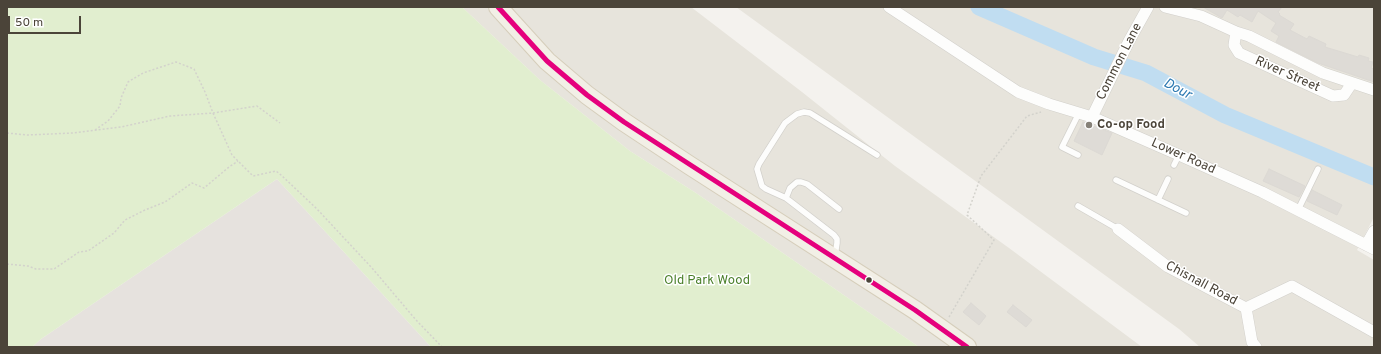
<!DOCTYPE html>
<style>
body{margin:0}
#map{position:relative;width:1381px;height:354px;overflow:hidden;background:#f4f2ee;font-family:Overpass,sans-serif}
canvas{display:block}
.frame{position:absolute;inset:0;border:8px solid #4b4439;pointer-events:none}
.scale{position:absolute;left:8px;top:16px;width:73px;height:18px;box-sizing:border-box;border:2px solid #4b4439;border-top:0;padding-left:5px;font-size:12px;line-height:14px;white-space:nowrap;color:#4b4439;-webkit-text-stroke:3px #fff;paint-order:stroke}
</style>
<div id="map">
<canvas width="1381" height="354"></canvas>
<div class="frame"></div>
<div class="scale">50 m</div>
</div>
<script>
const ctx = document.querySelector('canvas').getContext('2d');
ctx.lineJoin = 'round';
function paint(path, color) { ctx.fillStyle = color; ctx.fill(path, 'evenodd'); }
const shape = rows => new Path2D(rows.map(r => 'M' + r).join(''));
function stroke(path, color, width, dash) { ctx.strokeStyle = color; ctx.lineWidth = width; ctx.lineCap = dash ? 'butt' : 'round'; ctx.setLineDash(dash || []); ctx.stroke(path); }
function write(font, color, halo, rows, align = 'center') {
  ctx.font = font + ' Overpass,sans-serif'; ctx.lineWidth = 3; ctx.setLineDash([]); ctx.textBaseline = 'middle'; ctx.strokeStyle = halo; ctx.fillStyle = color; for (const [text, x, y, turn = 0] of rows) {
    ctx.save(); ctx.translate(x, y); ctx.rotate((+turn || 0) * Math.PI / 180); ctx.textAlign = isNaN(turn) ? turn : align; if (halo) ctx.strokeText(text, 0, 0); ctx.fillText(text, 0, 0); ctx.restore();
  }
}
paint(shape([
 [462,7,691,7,802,92,895,166,1009,248,1142,347,919,347,696,193,630,151,540,80],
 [736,7,1374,7,1374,217,1357,250,1374,260,1374,347,1200,347,1179,329]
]), '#e7e4dc');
paint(shape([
 [277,179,431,347,32,347,41,339]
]), '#e6e2de');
paint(shape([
 [7,7,462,7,540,80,630,151,696,193,919,347,431,347,277,179,41,339,32,347,7,347]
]), '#e1eecf');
stroke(shape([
 [979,7,1094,57,1146,73,1225,115,1374,177]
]), '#c0ddf1', 17);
const building = shape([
 [1203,7,1282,7,1278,12,1280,14,1279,15,1294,24,1290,30,1307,39,1309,36,1326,44,1325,47,1358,57,1359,55,1369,58,1368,61,1373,62,1371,68,1374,69,1374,82,1318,63,1276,42,1279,36,1271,31,1276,23,1258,11,1252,22,1240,15,1238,17,1227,10,1222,18,1203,7],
 [1083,122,1112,133,1102,155,1074,141,1083,122],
 [1269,169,1305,186,1299,197,1263,181,1269,169],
 [1312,190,1342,205,1337,215,1307,201,1312,190],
 [971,303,986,316,979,325,963,312,971,303],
 [1013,305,1032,320,1026,327,1007,312,1013,305]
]);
paint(building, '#dedbd6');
stroke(building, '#dcd9d4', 1);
const service = shape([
 [1078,155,1062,147,1079,113],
 [1174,165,1179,155],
 [1116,180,1186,213],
 [786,198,790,188,797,182,801,182,807,184,839,209],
 [1158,200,1168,179],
 [1078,206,1118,229],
 [1298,210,1318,169],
 [835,256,837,243,837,239,834,235,786,198,766,189,762,186,757,169,759,164,785,123,797,114,804,112,810,113,877,155]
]);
const minor = shape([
 [889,7,1018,92,1049,104,1092,117,1179,155,1262,192,1374,249],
 [1165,7,1201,16,1236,32,1249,36,1323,73,1374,90],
 [1236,32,1234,45,1239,53,1333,96,1344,95,1352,83],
 [1092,117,1129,41,1148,7],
 [1118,229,1168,267,1246,308,1292,286,1374,332],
 [1366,245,1374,231],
 [1246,308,1252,342,1256,347]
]);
const primary = shape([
 [498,7,547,61,587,95,624,122,689,165,915,310,967,347]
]);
stroke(service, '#d2d0cb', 7);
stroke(minor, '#d2d0cb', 12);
stroke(primary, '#d6cebb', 20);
stroke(shape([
 [95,130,108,121,120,106,121,98,128,82,143,73,176,62,194,69,205,92,213,113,257,106,280,123],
 [7,133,27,135,73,133,121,127,170,116,213,113,232,155,253,176,276,171,281,175,317,209,372,268,416,320,442,347],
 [7,264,28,266,36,269,54,269,79,252,88,251,114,233,125,220,145,210,165,202,192,183,204,188,229,167,238,161],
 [7,300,7,301],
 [949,317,994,240,967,215,981,176,1027,116,1041,112]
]), '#d3d2cc', 1.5, [2, 2]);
stroke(service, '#fdfdfc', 5.5);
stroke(minor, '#fdfdfc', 11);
stroke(primary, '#f2efe6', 18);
stroke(shape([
 [498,7,547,61,587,95,624,122,915,310,967,347]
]), '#e5007d', 5);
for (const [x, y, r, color] of [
 [1089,125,4,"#868178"],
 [869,280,3.5,"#4b4439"]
]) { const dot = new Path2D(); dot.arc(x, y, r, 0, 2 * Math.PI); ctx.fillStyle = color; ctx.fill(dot); stroke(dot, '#fff', 1.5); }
write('13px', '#4b4439', '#fff', [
 ["Common Lane",1120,62,-63],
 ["River Street",1287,75,24],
 ["Lower Road",1183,157,24],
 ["Chisnall Road",1201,284,28]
]);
write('bold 13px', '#4b4439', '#fff', [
 ["Co-op Food",1097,125]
], 'left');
write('13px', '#4a7f2a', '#fff', [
 ["Old Park Wood",707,281]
]);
write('italic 14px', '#2e7ab2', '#fff', [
 ["Dour",1177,90,28]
]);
</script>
